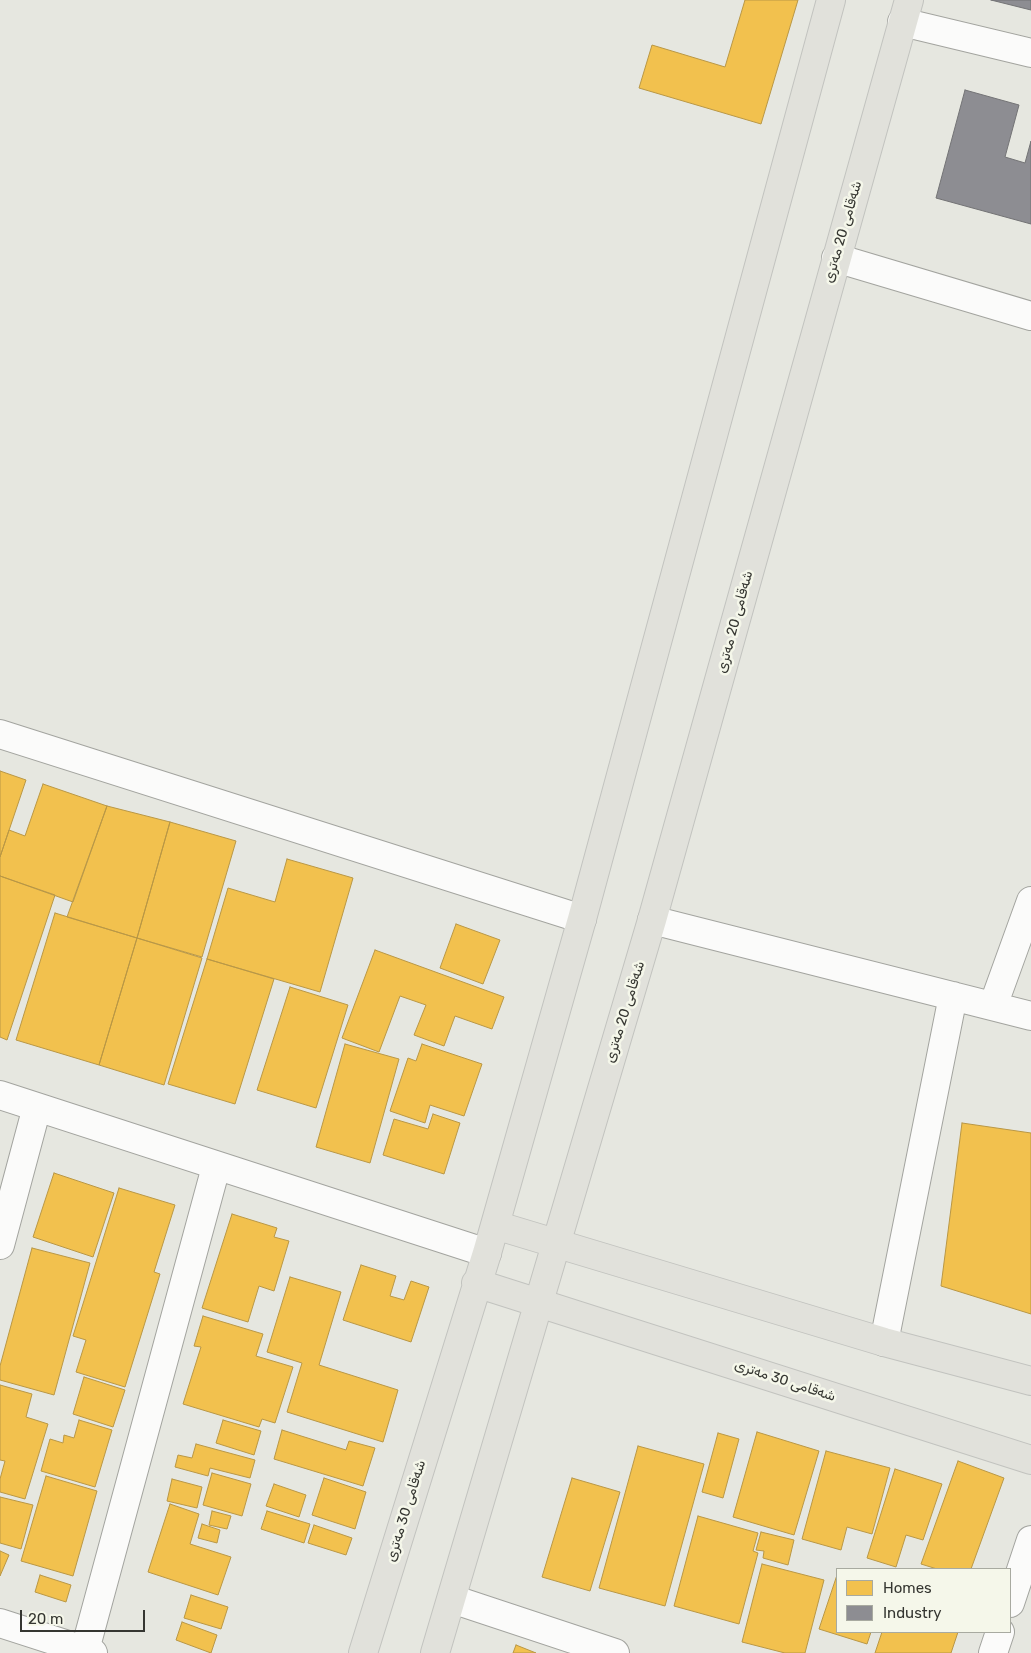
<!DOCTYPE html>
<meta charset="utf-8">
<style>
body{margin:0}
#map{position:relative;width:1031px;height:1653px;overflow:hidden;background:#e6e7e0;font-family:Rubik,sans-serif}
canvas{display:block}
.legend{position:absolute;left:836px;top:1568px;width:175px;height:65px;box-sizing:border-box;background:#f5f7ea;border:1px solid #a8aaa0;margin:0;padding:6px 9px;list-style:none;font-size:15px;color:#353631}
.legend li{display:flex;align-items:center;gap:10px;height:25px}
.legend b{width:25px;border:1px solid #a8aaa0}
.scale{position:absolute;left:20px;top:1610px;width:125px;height:22px;box-sizing:border-box;border:2px solid #353631;border-top:0;padding-left:6px;font-size:15px;line-height:18px;white-space:nowrap;color:#353631;-webkit-text-stroke:4px #f5f7ea;paint-order:stroke}
</style>
<div id="map">
<canvas width="1031" height="1653"></canvas>
<ul class="legend">
<li><b style="height:14px;background:#f2c14e"></b>Homes</li>
<li><b style="height:14px;background:#8d8d92"></b>Industry</li>
</ul>
<div class="scale">20 m</div>
</div>
<script>
const ctx = document.querySelector('canvas').getContext('2d');
ctx.lineJoin = 'round';
function paint(path, color) { ctx.fillStyle = color; ctx.fill(path, 'evenodd'); }
const shape = rows => new Path2D(rows.map(r => 'M' + r).join(''));
function stroke(path, color, width, dash) { ctx.strokeStyle = color; ctx.lineWidth = width; ctx.lineCap = dash ? 'butt' : 'round'; ctx.setLineDash(dash || []); ctx.stroke(path); }
function write(font, color, halo, rows, align = 'center') {
  ctx.font = font + ' Rubik,"Noto Sans Arabic",sans-serif'; ctx.lineWidth = 5; ctx.setLineDash([]); ctx.textBaseline = 'middle'; ctx.strokeStyle = halo; ctx.fillStyle = color; for (const [text, x, y, turn = 0] of rows) {
    ctx.save(); ctx.translate(x, y); ctx.rotate((+turn || 0) * Math.PI / 180); ctx.textAlign = isNaN(turn) ? turn : align; if (halo) ctx.strokeText(text, 0, 0); ctx.fillText(text, 0, 0); ctx.restore();
  }
}
const homes = shape([
 [745,0,798,0,761,124,639,88,652,45,725,67,745,0],
 [0,771,26,780,0,857,0,771],
 [43,784,107,806,73,902,0,876,0,857,9,830,25,836,43,784],
 [107,806,170,822,137,938,67,917,107,806],
 [170,822,236,841,202,957,137,938,170,822],
 [287,859,353,878,320,992,207,959,228,888,275,902,287,859],
 [0,876,55,895,7,1040,0,1037,0,876],
 [55,913,137,938,99,1065,16,1040,55,913],
 [456,924,500,940,483,984,440,968,456,924],
 [137,938,202,958,164,1085,99,1065,137,938],
 [375,950,504,997,492,1029,455,1016,444,1046,414,1035,426,1005,400,996,379,1052,342,1038,375,950],
 [207,959,274,979,235,1104,168,1084,207,959],
 [290,987,348,1005,316,1108,257,1090,290,987],
 [345,1044,399,1059,370,1163,316,1147,345,1044],
 [422,1044,482,1064,464,1116,430,1105,425,1123,390,1111,408,1058,416,1061,422,1044],
 [433,1114,460,1123,444,1174,383,1155,394,1119,428,1129,433,1114],
 [962,1123,1031,1133,1031,1314,941,1286,962,1123],
 [54,1173,114,1193,93,1257,33,1237,54,1173],
 [119,1188,175,1205,154,1272,160,1274,125,1387,76,1372,86,1340,73,1336,119,1188],
 [232,1214,277,1228,274,1237,289,1241,274,1291,259,1286,248,1322,202,1308,232,1214],
 [32,1248,90,1263,54,1395,0,1380,0,1366,32,1248],
 [361,1265,396,1276,390,1296,404,1300,411,1281,429,1287,411,1342,343,1320,361,1265],
 [290,1277,341,1292,319,1365,398,1390,383,1442,287,1412,302,1363,267,1352,290,1277],
 [203,1316,263,1334,256,1356,293,1367,275,1423,262,1419,259,1427,183,1404,201,1347,194,1346,203,1316],
 [84,1377,125,1390,113,1427,73,1414,84,1377],
 [0,1385,32,1394,26,1417,48,1424,25,1499,0,1492,0,1479,5,1461,0,1460,0,1385],
 [79,1420,112,1430,95,1487,41,1471,50,1439,63,1443,64,1435,74,1438,79,1420],
 [223,1420,261,1431,254,1455,216,1443,223,1420],
 [282,1430,346,1450,349,1441,375,1448,363,1486,274,1459,282,1430],
 [757,1432,819,1451,794,1535,733,1517,757,1432],
 [718,1433,739,1439,723,1498,702,1492,718,1433],
 [196,1444,255,1460,250,1478,210,1468,208,1476,175,1467,178,1455,192,1458,196,1444],
 [638,1446,704,1464,665,1606,599,1588,638,1446],
 [826,1451,890,1468,872,1534,847,1527,841,1550,802,1539,826,1451],
 [958,1461,1004,1478,971,1569,937,1569,921,1564,958,1461],
 [895,1469,942,1484,923,1540,906,1535,896,1567,867,1558,895,1469],
 [212,1473,251,1484,242,1516,203,1505,212,1473],
 [46,1476,97,1491,73,1576,21,1561,46,1476],
 [324,1478,366,1492,355,1529,312,1515,324,1478],
 [572,1478,620,1492,590,1591,542,1577,572,1478],
 [172,1479,202,1487,197,1508,167,1501,172,1479],
 [274,1484,306,1495,299,1517,266,1506,274,1484],
 [0,1497,33,1505,21,1549,0,1543,0,1497],
 [170,1504,199,1514,190,1544,231,1557,218,1595,148,1572,170,1504],
 [212,1511,231,1516,227,1529,209,1525,212,1511],
 [267,1511,310,1524,304,1543,261,1529,267,1511],
 [698,1516,758,1533,753,1551,758,1553,739,1624,674,1606,698,1516],
 [202,1524,220,1530,217,1543,198,1538,202,1524],
 [314,1525,352,1538,346,1555,308,1543,314,1525],
 [761,1532,794,1540,788,1565,763,1558,764,1551,756,1550,761,1532],
 [0,1551,9,1555,0,1576,0,1551],
 [762,1564,824,1580,805,1653,785,1653,742,1642,762,1564],
 [40,1575,71,1585,66,1602,35,1592,40,1575],
 [837,1575,837,1632,871,1632,867,1644,819,1629,837,1575],
 [191,1595,228,1607,221,1629,184,1618,191,1595],
 [182,1622,217,1635,211,1653,176,1640,182,1622],
 [882,1632,958,1632,951,1653,875,1653,882,1632],
 [516,1645,536,1653,513,1653,516,1645]
]);
paint(homes, '#f2c14e');
stroke(homes, '#b99745', 1);
const industry = shape([
 [991,0,1031,0,1031,10,991,0],
 [965,90,1019,105,1005,157,1025,163,1031,141,1031,224,936,198,965,90]
]);
paint(industry, '#8d8d92');
stroke(industry, '#737375', 1);
const minor = shape([
 [902,22,1031,53],
 [836,258,1031,316],
 [0,734,582,919],
 [652,920,1031,1016],
 [993,1006,1031,901],
 [0,1095,487,1253],
 [0,1245,37,1107],
 [884,1342,953,996],
 [452,1599,615,1653],
 [1010,1603,1031,1540],
 [0,1623,93,1653],
 [85,1650,216,1167],
 [993,1653,1000,1632]
]);
const major = shape([
 [495,1225,884,1342,1031,1381],
 [476,1283,1031,1460],
 [363,1653,487,1253,582,919,831,0],
 [435,1653,652,920,909,0]
]);
stroke(minor, '#a3a49f', 30);
stroke(major, '#c2c3bf', 30);
stroke(minor, '#fbfbfa', 28);
stroke(major, '#e1e1db', 28);
write('14px', '#353631', '#f5f7ea', [
 ["شەقامی 20 مەتری",843,232,-74],
 ["شەقامی 20 مەتری",735,622,-75],
 ["شەقامی 20 مەتری",625,1012,-73],
 ["شەقامی 30 مەتری",785,1381,18],
 ["شەقامی 30 مەتری",406,1511,-73]
]);
</script>
